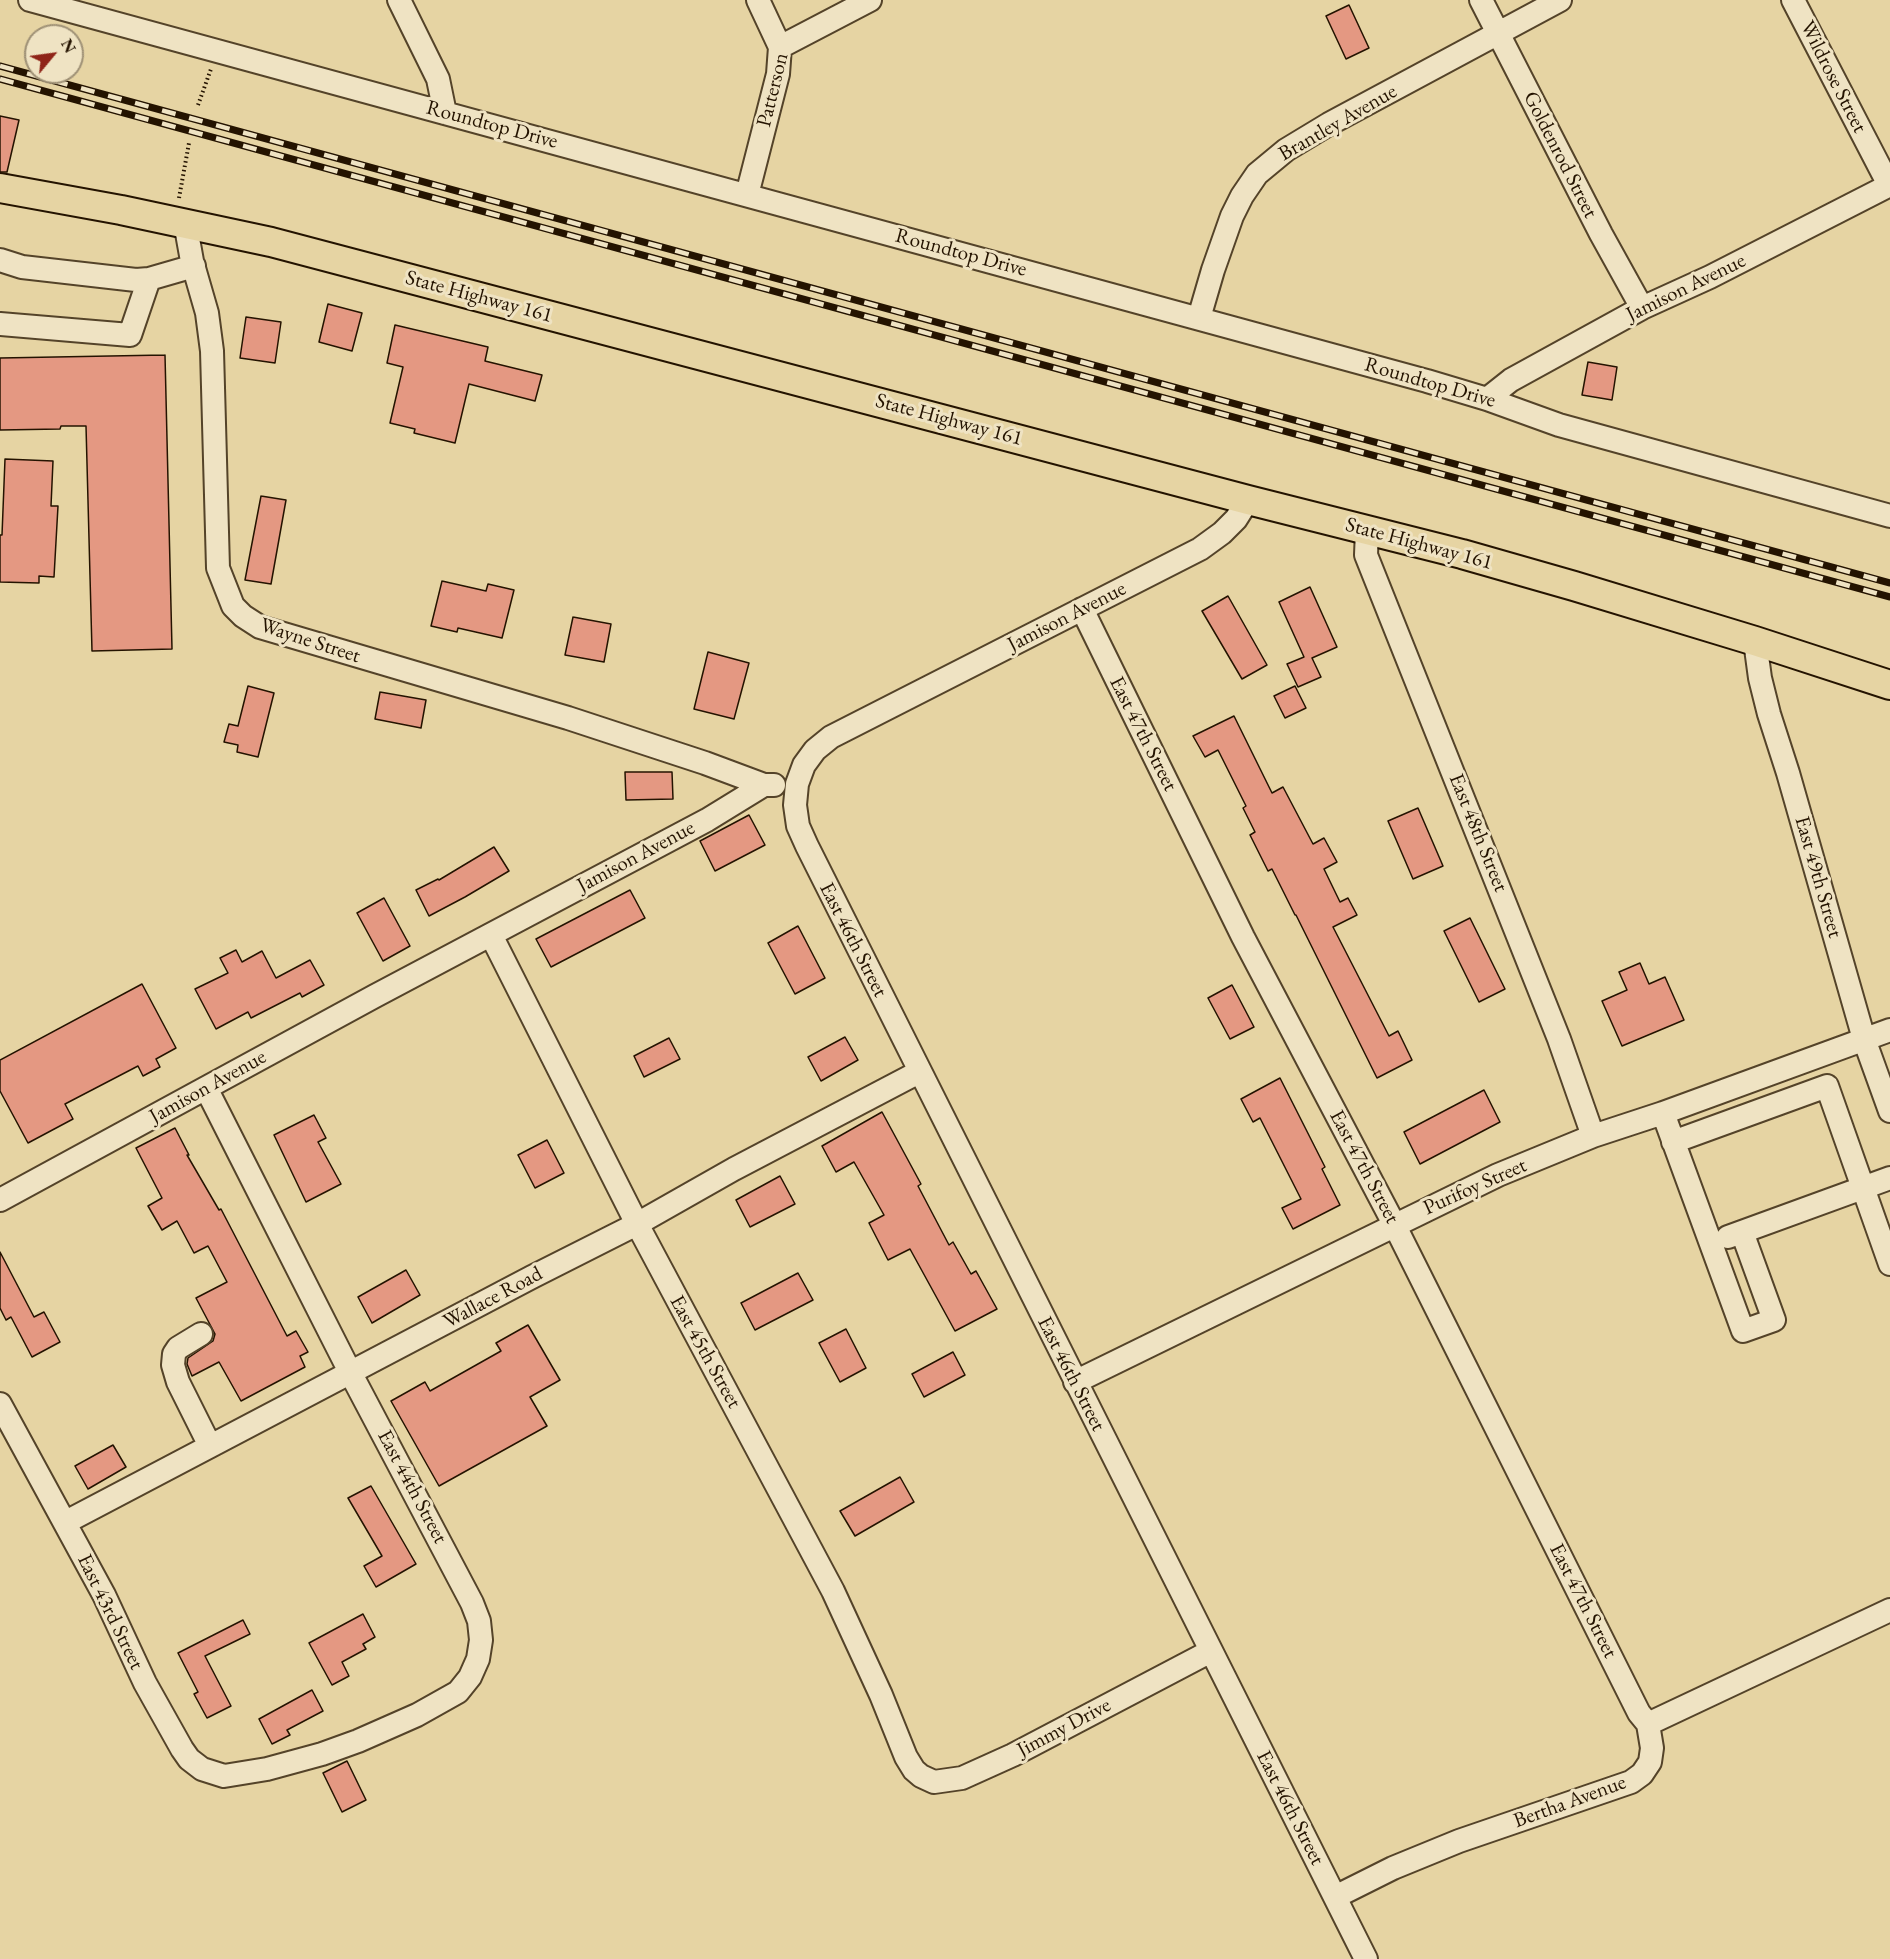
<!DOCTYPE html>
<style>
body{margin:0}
#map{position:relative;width:1890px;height:1959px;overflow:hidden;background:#e6d4a3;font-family:"EB Garamond",serif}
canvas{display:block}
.north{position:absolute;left:24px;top:24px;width:60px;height:60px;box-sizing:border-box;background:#efe3c3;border:2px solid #9e9075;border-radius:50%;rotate:61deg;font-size:16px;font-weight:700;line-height:24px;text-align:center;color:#241300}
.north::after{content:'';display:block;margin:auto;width:21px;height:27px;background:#8f2418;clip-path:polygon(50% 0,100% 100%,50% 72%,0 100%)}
</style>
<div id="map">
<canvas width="1890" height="1959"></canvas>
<div class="north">N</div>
</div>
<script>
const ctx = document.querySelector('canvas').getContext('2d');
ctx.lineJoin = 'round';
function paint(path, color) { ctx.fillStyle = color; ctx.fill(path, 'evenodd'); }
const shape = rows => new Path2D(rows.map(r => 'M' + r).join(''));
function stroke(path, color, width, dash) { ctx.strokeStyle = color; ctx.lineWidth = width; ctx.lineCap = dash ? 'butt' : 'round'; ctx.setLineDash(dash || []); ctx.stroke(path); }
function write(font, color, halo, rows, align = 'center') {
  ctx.font = font + ' "EB Garamond",serif'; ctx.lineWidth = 6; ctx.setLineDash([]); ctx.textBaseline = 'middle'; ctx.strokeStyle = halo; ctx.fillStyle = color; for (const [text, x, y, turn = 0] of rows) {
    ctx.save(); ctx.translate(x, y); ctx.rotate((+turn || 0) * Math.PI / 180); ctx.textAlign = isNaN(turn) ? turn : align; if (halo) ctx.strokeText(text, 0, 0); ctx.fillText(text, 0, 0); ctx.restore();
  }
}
const building = shape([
 [1349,5,1369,48,1346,59,1326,16,1349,5],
 [0,116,19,120,7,172,0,172,0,116],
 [328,304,362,313,352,351,319,342,328,304],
 [246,317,281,322,275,363,240,358,246,317],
 [395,325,488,347,485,361,542,375,535,401,469,384,455,443,414,433,415,429,390,423,403,367,387,363,395,325],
 [165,355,172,649,92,651,86,426,61,426,60,429,0,430,0,358,165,355],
 [1588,362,1617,367,1612,400,1582,395,1588,362],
 [5,459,53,461,51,506,58,506,54,577,39,576,39,583,0,582,0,535,2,535,5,459],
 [261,496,286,500,271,584,245,580,261,496],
 [442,581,486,591,488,584,514,590,502,638,458,628,457,632,431,626,442,581],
 [1310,587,1337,647,1312,658,1321,677,1298,687,1287,664,1304,657,1279,602,1310,587],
 [1228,596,1267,665,1242,679,1202,611,1228,596],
 [573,617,611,624,604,662,565,655,573,617],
 [708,652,749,663,734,719,694,709,708,652],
 [248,686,274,693,258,757,237,752,238,745,224,742,229,724,238,726,248,686],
 [1295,686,1306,708,1285,718,1274,696,1295,686],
 [380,692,426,700,421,728,375,719,380,692],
 [1234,716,1272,793,1283,787,1313,844,1324,838,1337,862,1324,869,1340,902,1348,898,1357,915,1333,927,1389,1036,1398,1031,1412,1060,1377,1078,1296,915,1295,915,1272,869,1268,871,1250,835,1255,832,1243,808,1246,806,1218,750,1205,757,1193,736,1234,716],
 [625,772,672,772,673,799,626,800,625,772],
 [1418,808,1443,866,1413,879,1388,821,1418,808],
 [749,815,765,845,715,871,700,841,749,815],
 [494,847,509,871,465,897,429,916,416,890,438,879,439,880,494,847],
 [630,890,645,918,551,967,536,939,630,890],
 [384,898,410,946,383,961,357,913,384,898],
 [1470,918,1505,989,1479,1002,1444,931,1470,918],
 [798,926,825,978,795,994,768,943,798,926],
 [236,950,242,962,262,951,276,978,310,960,324,985,302,997,300,993,251,1018,248,1012,216,1029,195,989,228,973,220,958,236,950],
 [1640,963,1649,984,1665,977,1684,1020,1622,1046,1602,1001,1627,990,1619,972,1640,963],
 [142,984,176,1048,156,1059,160,1067,143,1076,138,1066,65,1104,73,1119,28,1143,0,1091,0,1060,142,984],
 [1232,985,1254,1027,1230,1039,1208,998,1232,985],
 [845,1037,858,1060,821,1081,808,1057,845,1037],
 [669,1038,680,1059,644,1077,634,1056,669,1038],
 [1280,1078,1325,1167,1322,1169,1340,1205,1293,1229,1282,1208,1301,1199,1260,1118,1253,1122,1241,1099,1280,1078],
 [1484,1090,1500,1122,1420,1164,1404,1132,1484,1090],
 [882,1112,921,1184,918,1186,949,1245,953,1242,971,1274,976,1271,997,1309,955,1331,910,1249,888,1260,869,1223,884,1215,854,1162,836,1172,822,1146,882,1112],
 [314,1115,326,1138,318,1142,341,1184,306,1202,274,1135,314,1115],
 [175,1128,189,1155,187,1155,219,1210,221,1209,287,1336,296,1331,308,1352,300,1356,305,1367,241,1401,219,1362,192,1376,187,1364,188,1358,213,1341,215,1334,196,1298,227,1282,208,1246,194,1253,177,1221,162,1230,148,1206,162,1198,136,1148,175,1128],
 [547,1140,564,1173,535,1188,518,1155,547,1140],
 [780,1176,795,1204,750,1227,736,1200,780,1176],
 [0,1252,34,1317,44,1312,60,1342,32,1357,11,1317,6,1320,0,1308,0,1252],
 [406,1270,420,1295,372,1323,358,1297,406,1270],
 [798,1273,813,1300,755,1330,741,1303,798,1273],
 [528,1325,560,1380,530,1397,547,1426,439,1486,391,1401,425,1382,430,1391,501,1351,496,1343,528,1325],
 [846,1329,866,1368,840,1382,819,1343,846,1329],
 [953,1352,965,1375,924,1397,912,1374,953,1352],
 [113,1445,126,1467,88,1489,75,1466,113,1445],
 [900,1477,914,1502,855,1536,840,1511,900,1477],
 [371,1486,416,1564,376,1587,364,1566,382,1556,348,1498,371,1486],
 [363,1614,375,1637,363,1644,366,1649,342,1662,349,1676,332,1685,309,1643,363,1614],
 [243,1620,250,1634,205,1656,231,1706,207,1718,194,1694,198,1692,178,1653,243,1620],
 [312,1690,323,1711,287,1730,290,1735,272,1744,259,1719,312,1690],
 [347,1761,366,1800,342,1812,323,1773,347,1761]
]);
paint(building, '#e49882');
stroke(building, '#241300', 1.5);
const minor = shape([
 [30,0,1427,381,1487,399,1559,425,1890,516],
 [399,0,438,79,445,113],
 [1481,0,1601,234,1642,308],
 [1793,0,1889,185],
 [780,47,870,0],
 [747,195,778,74,780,47,758,0],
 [185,222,192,261,207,313,212,351,218,568,233,606,243,616,260,627,568,718,705,763,764,785],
 [0,260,22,267,136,280,149,279,194,266],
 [1199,318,1213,270,1232,216,1242,196,1257,174,1286,150,1329,124,1560,0],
 [0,324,130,335,149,279],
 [1487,399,1511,380,1642,308,1710,277,1890,185],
 [1248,500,1236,519,1222,533,1200,549,831,737,815,750,804,765,797,784,795,805,798,826,807,846,1366,1959],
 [1367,530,1366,555,1559,1039,1593,1136],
 [1082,609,1243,937,1394,1224,1639,1713,1648,1724,1652,1748,1650,1762,1642,1774,1631,1782,1459,1841,1393,1868,1335,1897],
 [1755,641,1760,678,1769,714,1788,773,1864,1039,1890,1111],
 [491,935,637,1224,833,1591,881,1695,906,1757,914,1770,921,1776,934,1782,962,1778,1013,1755,1211,1651],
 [1663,1113,1743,1331,1774,1320,1742,1232],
 [1673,1142,1827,1086,1890,1264],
 [0,1200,375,996,707,820,764,785,774,785],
 [1728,1237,1890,1178],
 [201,1334,178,1348,174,1354,173,1365,178,1382,210,1446],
 [1075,1382,1498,1175,1593,1136,1663,1113,1890,1030],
 [0,1404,104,1595,145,1683,182,1749,189,1759,202,1769,224,1776,267,1769,322,1754,358,1741,417,1715,458,1692,470,1677,478,1659,481,1640,479,1621,472,1603,350,1372,206,1088],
 [66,1522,532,1277,637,1224,734,1169,919,1072],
 [1648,1724,1890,1610]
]);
const major = shape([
 [0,188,121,210,271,242,1248,500,1462,554,1574,586,1755,641,1890,685]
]);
stroke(minor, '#544329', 26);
stroke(major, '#241300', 32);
stroke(shape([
 [198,105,211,69],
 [179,198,189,143]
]), '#241300', 4, [1.5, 3]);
stroke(minor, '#efe3c3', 22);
stroke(major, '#e6d4a3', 28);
const rail = shape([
 [0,66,1890,583],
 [0,79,1890,597]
]);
stroke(rail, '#241300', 7);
stroke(rail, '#efe3c3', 4.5, [14]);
write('21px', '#241300', '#efe3c3', [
 ["Wildrose Street",1833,77,63],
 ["Patterson",773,90,-76],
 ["Brantley Avenue",1338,123,-30],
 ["Roundtop Drive",492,125,15],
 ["Goldenrod Street",1560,155,63],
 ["Roundtop Drive",961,253,15],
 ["Jamison Avenue",1686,288,-26],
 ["State Highway 161",479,297,15],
 ["Roundtop Drive",1430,383,16],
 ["State Highway 161",949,420,15],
 ["State Highway 161",1419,544,15],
 ["Jamison Avenue",1067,617,-27],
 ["Wayne Street",310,641,18],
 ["East 47th Street",1143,734,63],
 ["East 48th Street",1478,833,68],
 ["Jamison Avenue",636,857,-28],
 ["East 49th Street",1818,877,74],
 ["East 46th Street",853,940,63],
 ["Jamison Avenue",208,1087,-29],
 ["East 47th Street",1364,1167,62],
 ["Purifoy Street",1475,1187,-24],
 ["Wallace Road",493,1298,-28],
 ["East 45th Street",705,1352,61],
 ["East 46th Street",1071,1374,63],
 ["East 44th Street",412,1487,62],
 ["East 47th Street",1583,1601,63],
 ["East 43rd Street",110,1612,64],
 ["Jimmy Drive",1064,1728,-28],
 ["Bertha Avenue",1570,1802,-20],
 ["East 46th Street",1290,1808,63]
]);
</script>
